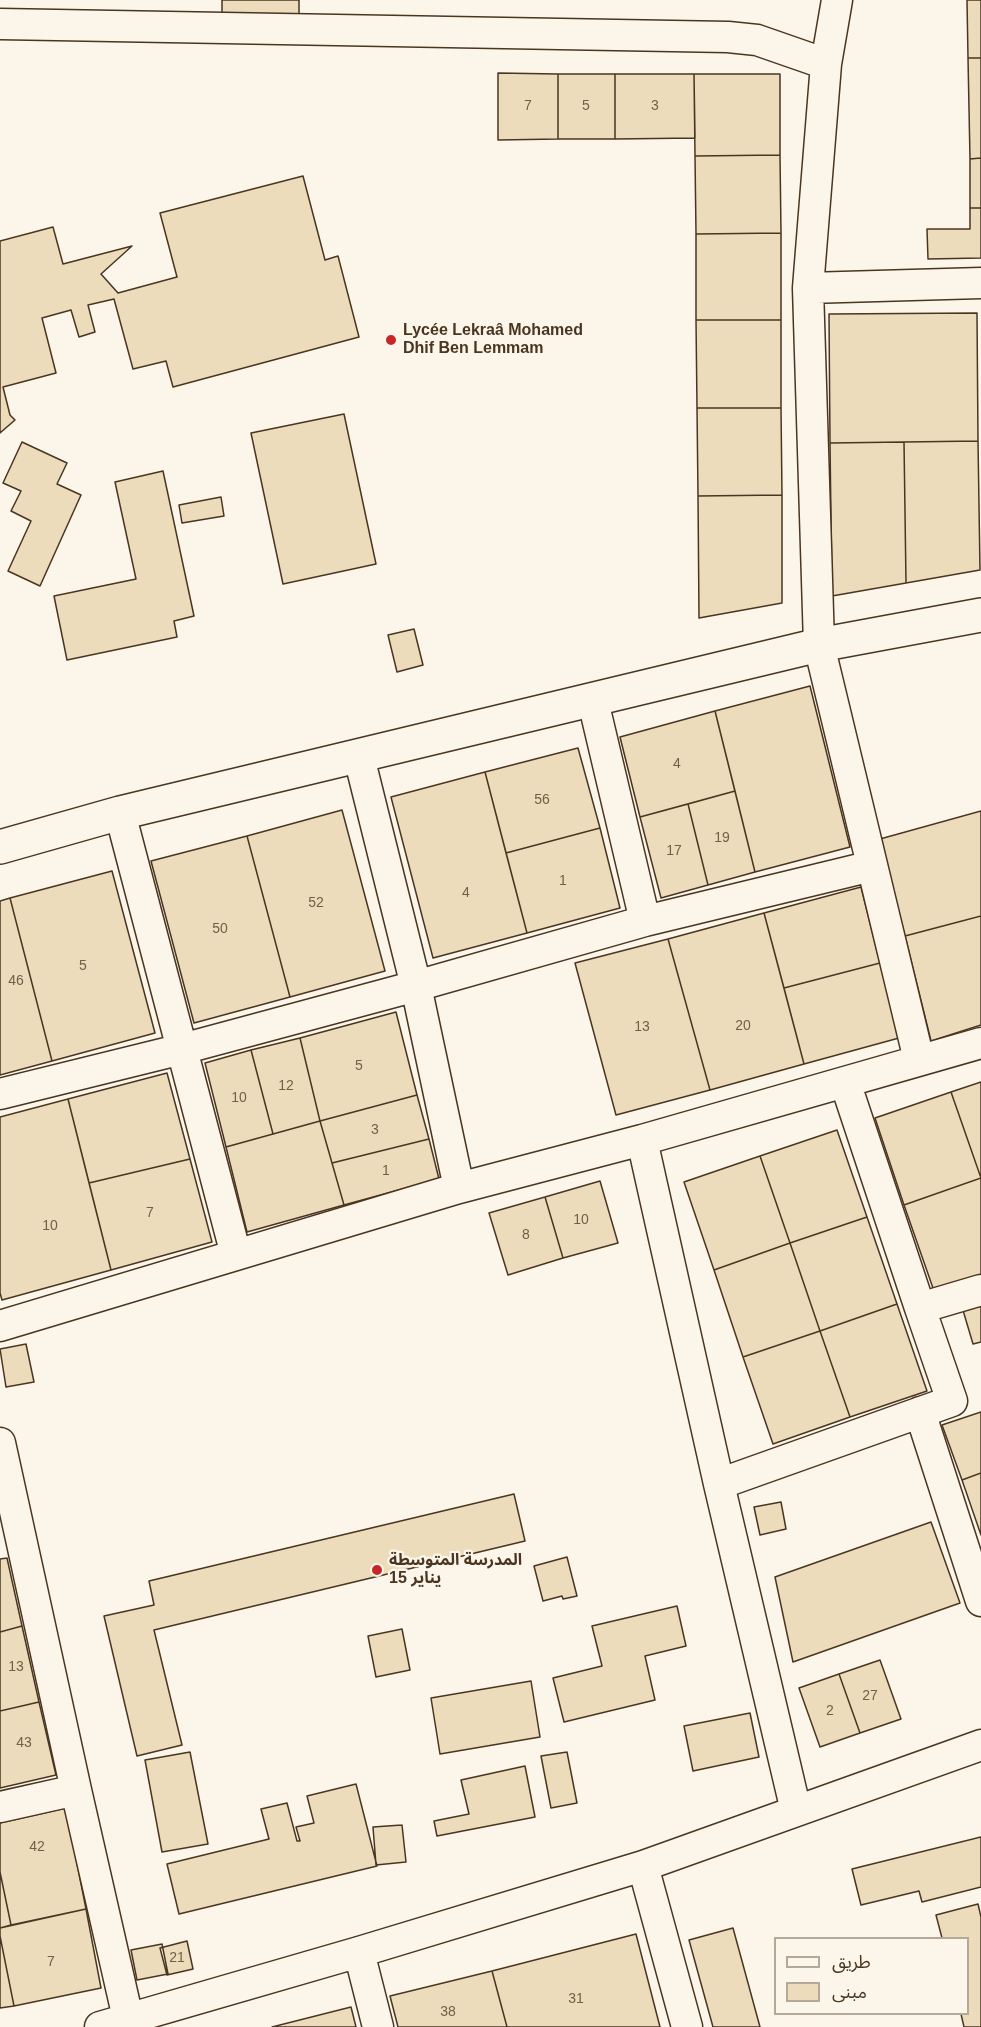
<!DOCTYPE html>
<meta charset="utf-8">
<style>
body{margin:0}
#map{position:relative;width:981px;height:2027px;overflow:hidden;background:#fbf6e9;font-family:Helvetica,"Noto Sans Arabic",sans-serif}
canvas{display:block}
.legend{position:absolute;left:774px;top:1937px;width:195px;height:78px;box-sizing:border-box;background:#fbf6e9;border:2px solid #b4a999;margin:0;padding:8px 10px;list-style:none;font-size:18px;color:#4a3520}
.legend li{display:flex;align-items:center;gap:12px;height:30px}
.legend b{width:30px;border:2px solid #b4a999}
</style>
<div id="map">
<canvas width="981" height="2027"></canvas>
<ul class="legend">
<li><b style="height:8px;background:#fbf6e9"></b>طريق</li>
<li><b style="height:16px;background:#ecdcbc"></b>مبنى</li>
</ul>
</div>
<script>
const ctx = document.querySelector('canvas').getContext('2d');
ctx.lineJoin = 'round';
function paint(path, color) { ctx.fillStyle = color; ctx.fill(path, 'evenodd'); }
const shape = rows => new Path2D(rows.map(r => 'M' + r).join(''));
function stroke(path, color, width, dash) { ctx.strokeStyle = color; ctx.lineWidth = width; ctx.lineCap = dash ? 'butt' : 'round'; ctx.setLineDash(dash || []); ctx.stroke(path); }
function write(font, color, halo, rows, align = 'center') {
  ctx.font = font + ' Helvetica,"Noto Sans Arabic",sans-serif'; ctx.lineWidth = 4.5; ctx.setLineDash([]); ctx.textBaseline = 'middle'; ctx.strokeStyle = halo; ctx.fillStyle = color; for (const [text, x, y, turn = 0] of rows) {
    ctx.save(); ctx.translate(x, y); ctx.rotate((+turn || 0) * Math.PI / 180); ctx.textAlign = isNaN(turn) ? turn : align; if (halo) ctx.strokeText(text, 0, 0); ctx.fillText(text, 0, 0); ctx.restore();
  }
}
const building = shape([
 [222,0,299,0,299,16,222,15,222,0],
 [967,0,981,0,981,58,968,58,967,0],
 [968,58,981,58,981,158,970,159,968,58],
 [498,73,558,74,558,139,498,140,498,73],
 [558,74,615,74,615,139,558,139,558,74],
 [615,74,694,74,695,138,615,139,615,74],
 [694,74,780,74,780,155,695,156,694,74],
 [780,155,781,233,696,234,695,156,780,155],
 [981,158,981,208,970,208,970,159,981,158],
 [303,176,325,260,338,256,359,337,173,387,166,361,133,369,114,299,88,305,95,332,79,337,71,310,42,318,56,373,3,387,10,415,15,420,0,433,0,241,53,227,63,264,132,246,101,274,118,293,177,277,160,213,303,176],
 [970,208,981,208,981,258,928,259,927,229,970,229,970,208],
 [781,233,781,320,696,320,696,234,781,233],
 [977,313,978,441,830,443,829,314,977,313],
 [696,320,781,320,781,408,697,408,696,320],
 [697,408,781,408,782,495,698,496,697,408],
 [344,414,376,564,283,584,251,433,344,414],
 [978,441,980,570,906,583,904,442,978,441],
 [22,442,67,463,57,484,81,495,40,586,8,571,31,521,11,511,21,491,3,483,22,442],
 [904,442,906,583,832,596,830,443,904,442],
 [163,471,194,616,174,621,177,637,67,660,54,596,136,579,115,482,163,471],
 [782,495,782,603,699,618,698,496,782,495],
 [221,497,224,516,182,523,179,505,221,497],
 [414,629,423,665,397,672,388,635,414,629],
 [810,686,850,847,755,872,715,711,810,686],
 [715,711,735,791,640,817,620,737,715,711],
 [578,748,600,828,506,853,485,772,578,748],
 [485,772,527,933,433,958,391,797,485,772],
 [735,791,755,872,708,885,688,804,735,791],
 [688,804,708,885,661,898,640,817,688,804],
 [342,810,385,971,290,997,247,836,342,810],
 [981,811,981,916,905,936,880,839,981,811],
 [600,828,620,908,527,933,506,853,600,828],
 [247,836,290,997,194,1023,151,861,247,836],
 [112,871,155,1033,52,1061,10,898,112,871],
 [861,887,880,963,784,988,764,913,861,887],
 [10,898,52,1061,0,1075,0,901,10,898],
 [764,913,804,1064,710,1090,668,939,764,913],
 [981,916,981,1025,931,1041,905,936,981,916],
 [668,939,710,1090,616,1115,575,963,668,939],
 [880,963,899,1038,804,1064,784,988,880,963],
 [396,1012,417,1095,320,1121,300,1038,396,1012],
 [300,1038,320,1121,273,1134,251,1050,300,1038],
 [251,1050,273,1134,226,1147,205,1063,251,1050],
 [167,1073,190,1159,89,1183,68,1099,167,1073],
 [981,1082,981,1178,951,1092,981,1082],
 [951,1092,981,1178,904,1205,875,1118,951,1092],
 [417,1095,429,1139,332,1163,320,1121,417,1095],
 [68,1099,111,1270,2,1300,0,1293,0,1117,68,1099],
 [320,1121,344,1205,247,1232,226,1147,320,1121],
 [837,1130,867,1217,790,1243,760,1156,837,1130],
 [429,1139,439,1179,344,1205,332,1163,429,1139],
 [760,1156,790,1243,714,1270,684,1182,760,1156],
 [190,1159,212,1242,111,1270,89,1183,190,1159],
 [981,1178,981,1275,934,1291,904,1205,981,1178],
 [600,1181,618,1243,563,1258,545,1197,600,1181],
 [545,1197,563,1258,508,1275,489,1213,545,1197],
 [867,1217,897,1304,820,1331,790,1243,867,1217],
 [790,1243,820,1331,743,1357,714,1270,790,1243],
 [981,1284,981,1342,973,1344,957,1290,981,1284],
 [897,1304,927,1391,850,1417,820,1331,897,1304],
 [820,1331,850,1417,773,1444,743,1357,820,1331],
 [26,1344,34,1382,6,1387,0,1349,26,1344],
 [981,1412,981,1473,962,1480,942,1425,981,1412],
 [981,1473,981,1535,962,1480,981,1473],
 [514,1494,525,1541,154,1630,182,1745,137,1756,104,1616,154,1605,149,1581,514,1494],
 [781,1502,786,1529,760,1535,754,1507,781,1502],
 [931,1522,960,1603,793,1662,775,1577,931,1522],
 [567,1557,577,1596,563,1599,562,1596,543,1601,534,1566,567,1557],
 [7,1558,22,1626,0,1632,0,1559,7,1558],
 [677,1606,686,1646,645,1656,655,1700,564,1722,553,1678,602,1666,592,1626,677,1606],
 [22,1626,39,1702,0,1711,0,1632,22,1626],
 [402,1629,410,1670,376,1677,368,1636,402,1629],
 [880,1660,901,1719,860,1733,839,1674,880,1660],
 [839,1674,860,1733,820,1747,799,1688,839,1674],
 [531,1681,540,1737,440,1754,431,1698,531,1681],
 [39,1702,56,1775,0,1788,0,1711,39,1702],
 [750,1713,759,1757,693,1771,684,1726,750,1713],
 [190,1752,208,1844,162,1852,145,1760,190,1752],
 [567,1752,577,1803,551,1808,541,1756,567,1752],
 [525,1766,535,1817,437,1836,434,1821,469,1814,461,1780,525,1766],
 [356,1784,377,1866,179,1914,167,1864,269,1839,261,1809,287,1803,297,1841,300,1841,296,1827,314,1823,307,1796,356,1784],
 [66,1808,86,1909,11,1925,0,1872,0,1823,66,1808],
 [402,1825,406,1862,376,1865,373,1827,402,1825],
 [981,1837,981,1887,922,1902,919,1891,861,1905,852,1869,981,1837],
 [0,1872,11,1925,0,1928,0,1872],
 [978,1904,981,1917,981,2027,964,2027,961,2014,968,2014,968,1938,942,1938,936,1915,978,1904],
 [86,1909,101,1988,14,2006,0,1936,0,1928,86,1909],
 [733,1928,760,2027,713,2027,689,1940,733,1928],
 [636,1934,660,2027,507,2027,492,1971,636,1934],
 [0,1936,14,2006,0,2008,0,1936],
 [187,1941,193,1969,167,1975,160,1948,187,1941],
 [162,1944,168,1974,137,1980,131,1950,162,1944],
 [492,1971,507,2027,398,2027,390,1996,492,1971],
 [351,2007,356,2027,272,2027,351,2007]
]);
paint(building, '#ecdcbc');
stroke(building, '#4a3520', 1.5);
const street = shape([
 [837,0,826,64,808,288,819,645,919,1060],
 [0,24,728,37,757,40,826,64],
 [808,288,981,283],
 [593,701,645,921],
 [359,757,416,986,459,1188],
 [120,813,236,1255],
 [845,1082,920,1308],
 [0,1094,182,1049,416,986,645,921,872,866],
 [642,1140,719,1484,796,1811],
 [0,1326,459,1188,642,1140,981,1043],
 [920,1412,981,1601],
 [0,1443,76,1790,130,2027],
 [719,1484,952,1401,920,1308,981,1290],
 [0,1807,76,1790],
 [643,1866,687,2027],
 [359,1952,378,2027],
 [100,2027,359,1952,643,1866,981,1745]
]);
const secondary = shape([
 [0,847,120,813,819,645,981,615]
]);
stroke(street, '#4a3520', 33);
stroke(secondary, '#4a3520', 36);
stroke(street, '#fbf6e9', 30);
stroke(secondary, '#fbf6e9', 33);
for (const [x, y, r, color] of [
 [391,340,6,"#c62828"],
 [377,1570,6,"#c62828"]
]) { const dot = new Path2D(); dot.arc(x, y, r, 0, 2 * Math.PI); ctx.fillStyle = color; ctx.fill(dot); stroke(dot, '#fbf6e9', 2); }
write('14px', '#725f47', null, [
 ["7",528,106],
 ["5",586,106],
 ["3",655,106],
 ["4",677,764],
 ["56",542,800],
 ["19",722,838],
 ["17",674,851],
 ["1",563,881],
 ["4",466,893],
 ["52",316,903],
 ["50",220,929],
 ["5",83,966],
 ["46",16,981],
 ["20",743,1026],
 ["13",642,1027],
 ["5",359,1066],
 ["12",286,1086],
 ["10",239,1098],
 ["3",375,1130],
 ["1",386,1171],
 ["7",150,1213],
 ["10",581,1220],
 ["10",50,1226],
 ["8",526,1235],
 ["13",16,1667],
 ["27",870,1696],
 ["2",830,1711],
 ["43",24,1743],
 ["42",37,1847],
 ["21",177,1958],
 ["7",51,1962],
 ["31",576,1999],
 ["38",448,2012]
]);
write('bold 16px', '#4a3520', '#fbf6e9', [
 ["Lycée Lekraâ Mohamed",403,331],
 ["Dhif Ben Lemmam",403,349],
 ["المدرسة المتوسطة",389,1561],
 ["15 يناير",389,1579]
], 'left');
</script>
